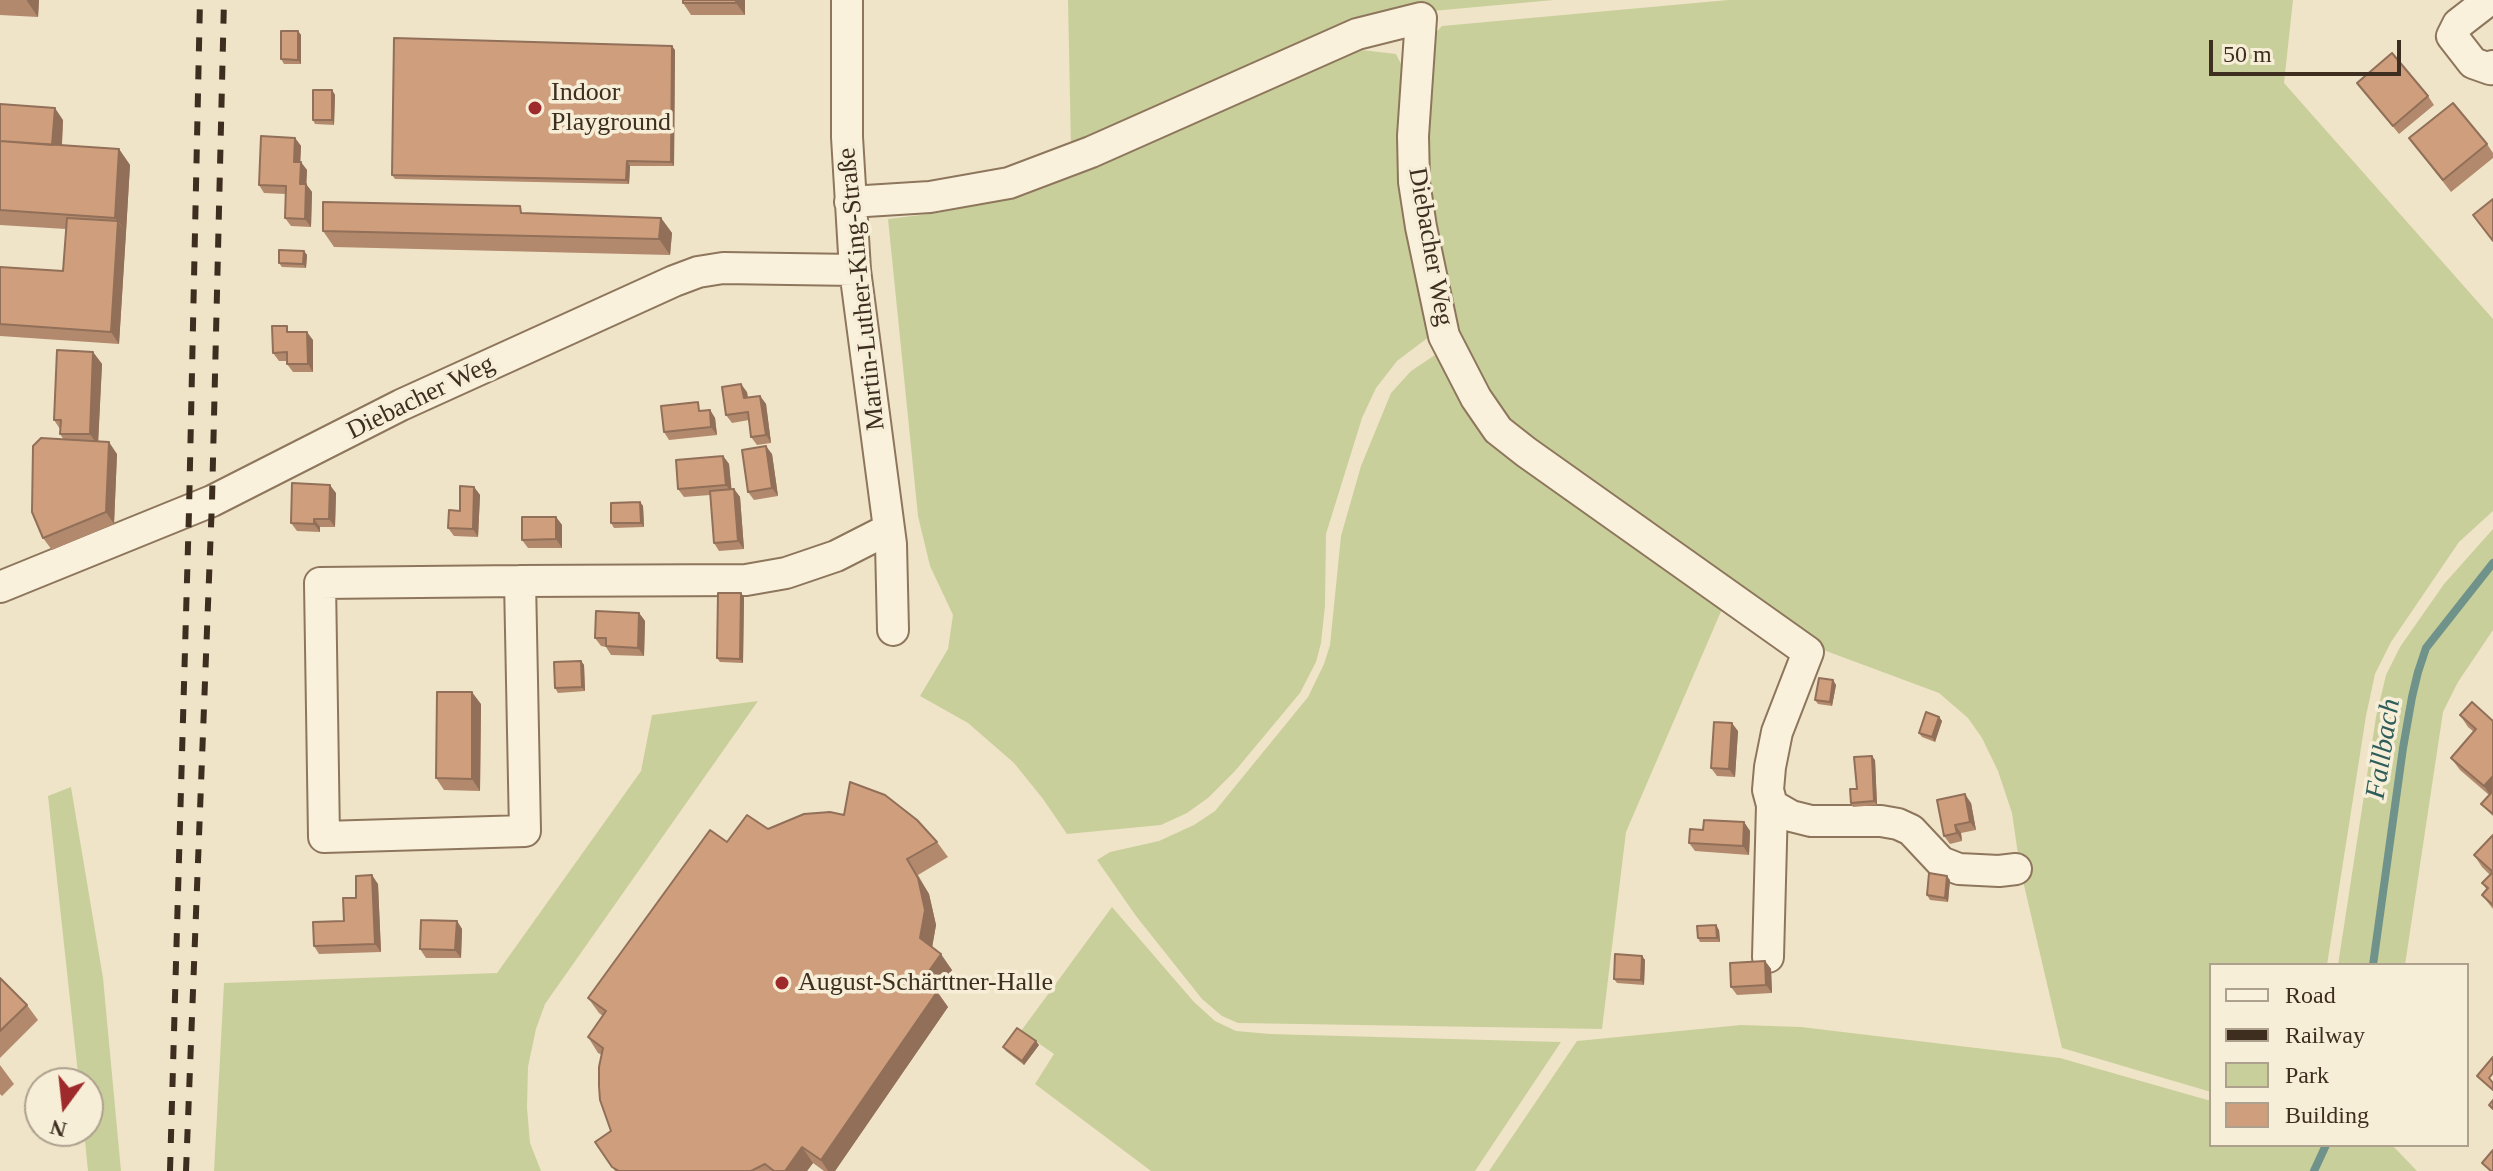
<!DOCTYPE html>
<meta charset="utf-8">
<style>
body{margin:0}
#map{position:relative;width:2493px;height:1171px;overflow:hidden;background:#f0e4c8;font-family:"Times New Roman",serif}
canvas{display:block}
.legend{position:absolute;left:2209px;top:963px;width:260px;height:184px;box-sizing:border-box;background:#f7eed8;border:2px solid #ada18e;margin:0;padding:10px 14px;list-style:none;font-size:24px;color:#3d2e20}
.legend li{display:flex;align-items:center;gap:16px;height:40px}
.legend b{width:40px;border:2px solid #ada18e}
.north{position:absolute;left:24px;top:1067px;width:80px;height:80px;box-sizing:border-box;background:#f7eed8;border:2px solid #ada18e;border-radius:50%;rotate:195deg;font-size:22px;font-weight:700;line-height:32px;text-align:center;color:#3d2e20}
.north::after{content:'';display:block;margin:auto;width:28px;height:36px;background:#9e2a2b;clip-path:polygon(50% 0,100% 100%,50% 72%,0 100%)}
.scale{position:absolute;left:2209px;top:40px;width:192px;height:36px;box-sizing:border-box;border:4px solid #3d2e20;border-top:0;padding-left:10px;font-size:24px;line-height:28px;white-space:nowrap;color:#3d2e20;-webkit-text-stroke:6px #f7eed8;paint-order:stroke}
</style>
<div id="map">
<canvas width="2493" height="1171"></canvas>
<ul class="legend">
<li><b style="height:10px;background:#faf1dc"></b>Road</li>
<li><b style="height:10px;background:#3d2e20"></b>Railway</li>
<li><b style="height:22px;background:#c9cf9b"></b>Park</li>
<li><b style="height:22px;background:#cf9f7d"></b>Building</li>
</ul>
<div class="north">N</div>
<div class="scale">50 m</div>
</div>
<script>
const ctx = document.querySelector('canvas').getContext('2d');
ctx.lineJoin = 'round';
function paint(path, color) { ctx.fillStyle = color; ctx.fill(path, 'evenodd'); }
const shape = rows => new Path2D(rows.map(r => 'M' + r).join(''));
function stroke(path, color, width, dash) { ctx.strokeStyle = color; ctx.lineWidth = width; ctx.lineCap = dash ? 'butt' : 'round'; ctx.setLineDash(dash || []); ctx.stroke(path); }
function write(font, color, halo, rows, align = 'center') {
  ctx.font = font + ' "Times New Roman",serif'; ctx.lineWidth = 7; ctx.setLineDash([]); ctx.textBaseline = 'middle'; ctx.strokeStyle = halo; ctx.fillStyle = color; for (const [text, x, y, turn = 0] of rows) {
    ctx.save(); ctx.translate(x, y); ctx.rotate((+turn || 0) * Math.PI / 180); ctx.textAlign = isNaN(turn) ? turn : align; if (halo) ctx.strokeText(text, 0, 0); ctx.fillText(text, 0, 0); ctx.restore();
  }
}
paint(shape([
 [1068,0,1554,0,1421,12,1071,148],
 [1728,0,2293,0,2284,83,2493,319,2493,511,2459,542,2391,642,2375,674,2366,716,2327,965,2211,965,2211,1092,2062,1048,2020,868,2012,813,1998,771,1982,738,1968,718,1939,693,1810,645,1502,424,1450,333,1422,180,1427,42,1442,26],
 [1362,50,1396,54,1407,76,1434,333,1397,361,1376,388,1362,418,1326,534,1325,606,1321,643,1316,662,1300,693,1235,771,1208,798,1187,813,1161,825,1067,834,1043,799,1014,763,968,723,920,696,948,649,953,615,930,566,918,516,888,219,937,213,1023,196,1098,167,1265,87],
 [1441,351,1469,402,1722,609,1626,832,1602,1029,1238,1023,1222,1016,1202,999,1136,916,1097,860,1110,852,1159,841,1194,825,1215,811,1308,697,1324,664,1330,645,1341,536,1361,466,1391,393,1411,371],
 [2493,529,2493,630,2458,682,2443,712,2405,965,2338,965,2376,717,2386,675,2400,647,2444,584],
 [758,701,545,1004,536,1029,528,1067,527,1108,530,1143,541,1171,214,1171,224,983,497,973,641,771,652,715],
 [71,787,103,978,121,1171,88,1171,84,1131,88,1131,88,1083,79,1083,48,796],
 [1112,907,1194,1002,1215,1021,1236,1031,1270,1034,1561,1042,1475,1171,1151,1171,1035,1084,1054,1054,1021,1031],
 [1741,1025,1801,1027,2060,1058,2211,1101,2211,1145,2392,1145,2417,1171,1489,1171,1577,1041]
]), '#c9cf9b');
stroke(shape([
 [2373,965,2403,748,2412,697,2418,672,2426,648,2493,563],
 [2314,1171,2326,1145]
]), '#6f938a', 8);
const minor = shape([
 [847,0,847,137,855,270,891,544,893,630],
 [2489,0,2458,24,2452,36,2473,63,2490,69,2493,66],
 [850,202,930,197,1009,183,1091,152,1357,34,1421,18,1413,136,1414,182,1421,227,1444,336,1476,398,1498,430,1526,452,1808,652,1777,732,1770,767,1768,790,1772,805,1791,816,1811,821,1881,821,1898,824,1911,830,1941,862,1959,869,1999,871,2016,869],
 [520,581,525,831,324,837,320,583,520,581,746,580,786,573,836,556,889,529],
 [0,587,212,501,401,405,674,281,698,272,723,268,855,270],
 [1768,957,1772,805]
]);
stroke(minor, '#8d765c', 34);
stroke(minor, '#faf1dc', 30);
stroke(shape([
 [170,1171,189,511,200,0],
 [186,1171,212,501,224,0]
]), '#3d2e20', 6, [14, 14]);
paint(shape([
 [0,0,39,0,38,17,0,15],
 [745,0,745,15,691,15,683,3],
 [298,31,301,35,301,64,284,64,281,59],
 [675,50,674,166,630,166,629,184,395,179,392,175],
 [2357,83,2428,96,2434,105,2399,134],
 [332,90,335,95,334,125,315,124,313,120],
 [0,104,63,120,62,145,119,149,130,165,119,344,0,336,0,267,63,271,66,229,0,225],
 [295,138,301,146,300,162,307,170,306,184,312,192,311,227,291,226,285,218,286,194,264,193,259,185],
 [2409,138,2487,144,2493,153,2493,158,2451,192],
 [526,213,661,218,672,233,670,255,334,247,323,231],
 [304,251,307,255,306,268,282,267,279,263],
 [292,332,313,340,313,372,293,372,287,364,287,361,279,361,273,353],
 [93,352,102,364,98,441,117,454,114,524,52,550,43,538,64,440,60,434,60,429,54,420],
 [747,392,748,398,760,396,766,404,771,443,757,445,751,437,749,420,732,423,726,415],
 [710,410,715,418,717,435,669,440,664,432,704,411],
 [772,454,778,496,754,500,748,492],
 [723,456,729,464,731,489,734,489,740,497,744,549,719,551,714,543,710,495,684,497,678,489],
 [474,487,480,495,478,537,454,536,448,528],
 [336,493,335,527,320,527,320,532,297,531,291,523],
 [640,502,643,506,644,527,614,528,611,523],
 [556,517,562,525,562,548,528,548,522,540],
 [744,597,743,663,720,662,717,658],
 [639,613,645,621,644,656,611,655,606,647,601,646,595,638],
 [581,661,584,665,585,691,558,693,555,688],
 [1833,680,1836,685,1832,706,1818,704,1815,700],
 [481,704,480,791,444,790,436,778],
 [2460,715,2493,721,2493,816,2481,804,2489,795,2460,770,2451,758,2474,732,2468,727],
 [1939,717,1942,721,1935,742,1922,737,1919,733],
 [1738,731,1735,777,1717,776,1711,768],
 [1875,760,1877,805,1853,807,1851,803,1857,789],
 [1971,803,1976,830,1961,833,1962,841,1950,844,1944,836],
 [1744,822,1750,831,1749,855,1695,851,1689,843,1703,830],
 [768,829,937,842,948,857,918,875,929,894,936,925,932,947,952,970,937,991,948,1007,835,1171,824,1171,813,1163,807,1171,615,1171,595,1142,611,1131,602,1055,598,1053,588,1037,603,1016,599,1013,588,998,727,842],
 [2493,835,2493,909,2482,895,2487,890,2482,883,2490,875,2482,867,2474,855],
 [1950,880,1948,902,1930,900,1927,895],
 [378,884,381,952,319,954,314,946,344,921,356,898],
 [457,921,462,929,461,958,426,958,420,949],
 [1719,930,1720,942,1700,942,1698,938],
 [1642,956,1645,960,1644,985,1617,983,1614,979],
 [1765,961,1771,969,1772,993,1737,995,1731,987],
 [0,978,27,1005,38,1020,0,1058],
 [1039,1045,1024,1065,1006,1051,1003,1047],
 [0,1065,14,1084,2,1096,0,1094]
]), '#b2896c');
paint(shape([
 [27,0,39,0,38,17,27,1],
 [736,0,745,0,745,15,736,3],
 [298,31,301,35,301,64,298,60],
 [672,46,675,50,674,166,671,162],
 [332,90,335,95,334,125,332,120],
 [55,108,63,120,61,160,52,148],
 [295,138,301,146,300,170,294,162],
 [119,149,130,165,126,233,115,218],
 [627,161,630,166,629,184,626,180],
 [301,162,307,170,306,192,300,184],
 [306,184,312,192,311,227,305,219],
 [661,218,672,233,670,255,659,239],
 [118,221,126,233,119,344,111,332],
 [304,251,307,255,306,268,303,264],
 [307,332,313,340,313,372,308,364],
 [93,352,102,364,98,446,90,434],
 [741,384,747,392,749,407,744,398],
 [760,396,766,404,771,443,766,435],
 [710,410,715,418,717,435,711,427],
 [109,442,117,454,114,524,106,512],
 [766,446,772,454,778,496,772,488],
 [723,456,729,464,732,493,726,485],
 [330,485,336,493,335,527,329,519],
 [474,487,480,495,478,537,473,529],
 [734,489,740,497,744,549,738,541],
 [640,502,643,506,644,527,641,523],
 [556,517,562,525,562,548,556,539],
 [314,519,320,527,320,532,314,524],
 [741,593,744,597,743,663,740,659],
 [639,613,645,621,644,656,638,648],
 [581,661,584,665,585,691,582,687],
 [1833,680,1836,685,1832,706,1830,702],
 [472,692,481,704,480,791,472,779],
 [1939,717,1942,721,1935,742,1932,737],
 [1732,723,1738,731,1735,777,1729,769],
 [1872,756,1875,760,1877,805,1874,801],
 [2493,776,2493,798,2492,798,2484,786],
 [1965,794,1971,803,1976,830,1970,822],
 [1744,822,1750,831,1749,855,1743,846],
 [1955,825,1961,833,1962,841,1957,833],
 [907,859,929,894,936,925,931,954,920,938],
 [372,875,378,884,381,952,375,944],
 [1947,876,1950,880,1948,902,1945,898],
 [457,921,462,929,461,958,455,950],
 [1716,925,1719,930,1720,942,1717,938],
 [941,954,952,970,933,996,922,981],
 [1642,956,1645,960,1644,985,1641,980],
 [1765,961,1771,969,1772,993,1766,985],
 [937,992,948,1007,835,1171,828,1171,821,1160],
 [1036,1041,1039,1045,1024,1065,1022,1061],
 [802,1147,813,1163,807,1171,785,1171]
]), '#916f58');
const building = shape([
 [683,0,736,0,736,3,683,3,683,0],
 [281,31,298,31,298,60,281,59,281,31],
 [394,38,672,46,671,162,627,161,626,180,392,175,394,38],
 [2392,53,2428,96,2393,126,2357,83,2392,53],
 [313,90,332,90,332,120,313,120,313,90],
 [2453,103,2487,144,2443,180,2409,138,2453,103],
 [0,104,55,108,52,145,0,141,0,104],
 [261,136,295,138,294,162,301,162,300,184,306,184,305,219,285,218,286,186,259,185,261,136],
 [0,141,119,149,115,218,0,210,0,141],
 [2493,199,2493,241,2473,215,2493,199],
 [323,202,520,206,521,213,661,218,659,239,323,231,323,202],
 [67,218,118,221,111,332,0,324,0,267,63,271,67,218],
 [279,250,304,251,303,264,279,263,279,250],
 [272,326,287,326,287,332,307,332,308,364,287,364,287,352,273,353,272,326],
 [57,350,93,352,90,434,60,434,61,420,54,420,57,350],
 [741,384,744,398,760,396,766,435,751,437,748,412,726,415,722,387,741,384],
 [698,402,699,411,710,410,711,427,664,432,661,406,698,402],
 [41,438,109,442,106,512,43,538,32,512,33,446,41,438],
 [766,446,772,488,748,492,742,450,766,446],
 [723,456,726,485,678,489,676,460,723,456],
 [292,483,330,485,329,519,314,519,314,524,291,523,292,483],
 [460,486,474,487,473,529,448,528,449,510,460,511,460,486],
 [734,489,738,541,714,543,710,491,734,489],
 [640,502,641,523,611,523,611,503,640,502],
 [522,517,556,517,556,539,522,540,522,517],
 [718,593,741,593,740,659,717,658,718,593],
 [596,611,639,613,638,648,606,646,606,638,595,638,596,611],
 [581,661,582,687,555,688,554,662,581,661],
 [1819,678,1833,680,1830,702,1815,700,1819,678],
 [437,692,472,692,472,779,436,778,437,692],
 [2472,702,2493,721,2493,776,2484,786,2451,758,2476,729,2460,715,2472,702],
 [1926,712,1939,717,1932,737,1919,733,1926,712],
 [1714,722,1732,723,1729,769,1711,768,1714,722],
 [1872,756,1874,801,1851,803,1850,789,1857,789,1854,757,1872,756],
 [850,782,885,795,917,820,937,842,907,859,918,878,925,910,920,938,941,954,922,981,937,992,821,1160,802,1147,785,1171,774,1171,765,1164,751,1171,619,1171,612,1167,595,1142,611,1131,600,1100,599,1086,599,1067,603,1048,588,1037,606,1011,588,998,710,830,727,842,747,815,768,829,804,814,830,812,844,815,850,782],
 [2492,792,2493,793,2493,814,2481,804,2492,792],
 [1965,794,1970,822,1955,825,1957,833,1944,836,1937,800,1965,794],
 [1704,820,1744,822,1743,846,1689,843,1690,829,1703,830,1704,820],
 [2493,835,2493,905,2482,895,2488,888,2482,883,2493,872,2474,855,2493,835],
 [1929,873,1947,876,1945,898,1927,895,1929,873],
 [372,875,375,944,314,946,313,922,344,921,343,898,356,898,356,876,372,875],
 [421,920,457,921,455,950,420,949,421,920],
 [1716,925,1717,938,1698,938,1697,926,1716,925],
 [1615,954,1642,956,1641,980,1614,979,1615,954],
 [1765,961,1766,985,1731,987,1730,963,1765,961],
 [0,978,27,1005,0,1031,0,978],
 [1017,1028,1036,1041,1022,1061,1003,1047,1017,1028],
 [2493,1057,2493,1073,2489,1078,2493,1083,2493,1090,2477,1076,2493,1057],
 [2493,1100,2493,1109,2489,1105,2493,1100],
 [2493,1150,2493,1171,2491,1171,2482,1163,2493,1150]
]);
paint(building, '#cf9f7d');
stroke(building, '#916f58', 2);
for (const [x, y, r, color] of [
 [535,108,8,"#9e2a2b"],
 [782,983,8,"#9e2a2b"]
]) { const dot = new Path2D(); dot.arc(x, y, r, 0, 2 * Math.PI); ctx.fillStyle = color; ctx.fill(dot); stroke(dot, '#f7eed8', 3); }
write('26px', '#3d2e20', '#f7eed8', [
 ["Indoor",551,93],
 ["Playground",551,123],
 ["August-Schärttner-Halle",798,983]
], 'left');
write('26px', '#3d2e20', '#f7eed8', [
 ["Diebacher Weg",1430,247,80],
 ["Martin-Luther-King-Straße",862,289,-96],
 ["Diebacher Weg",421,398,-26]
]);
write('italic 28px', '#2f5d5a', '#f7eed8', [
 ["Fallbach",2384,749,-81]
]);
</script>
